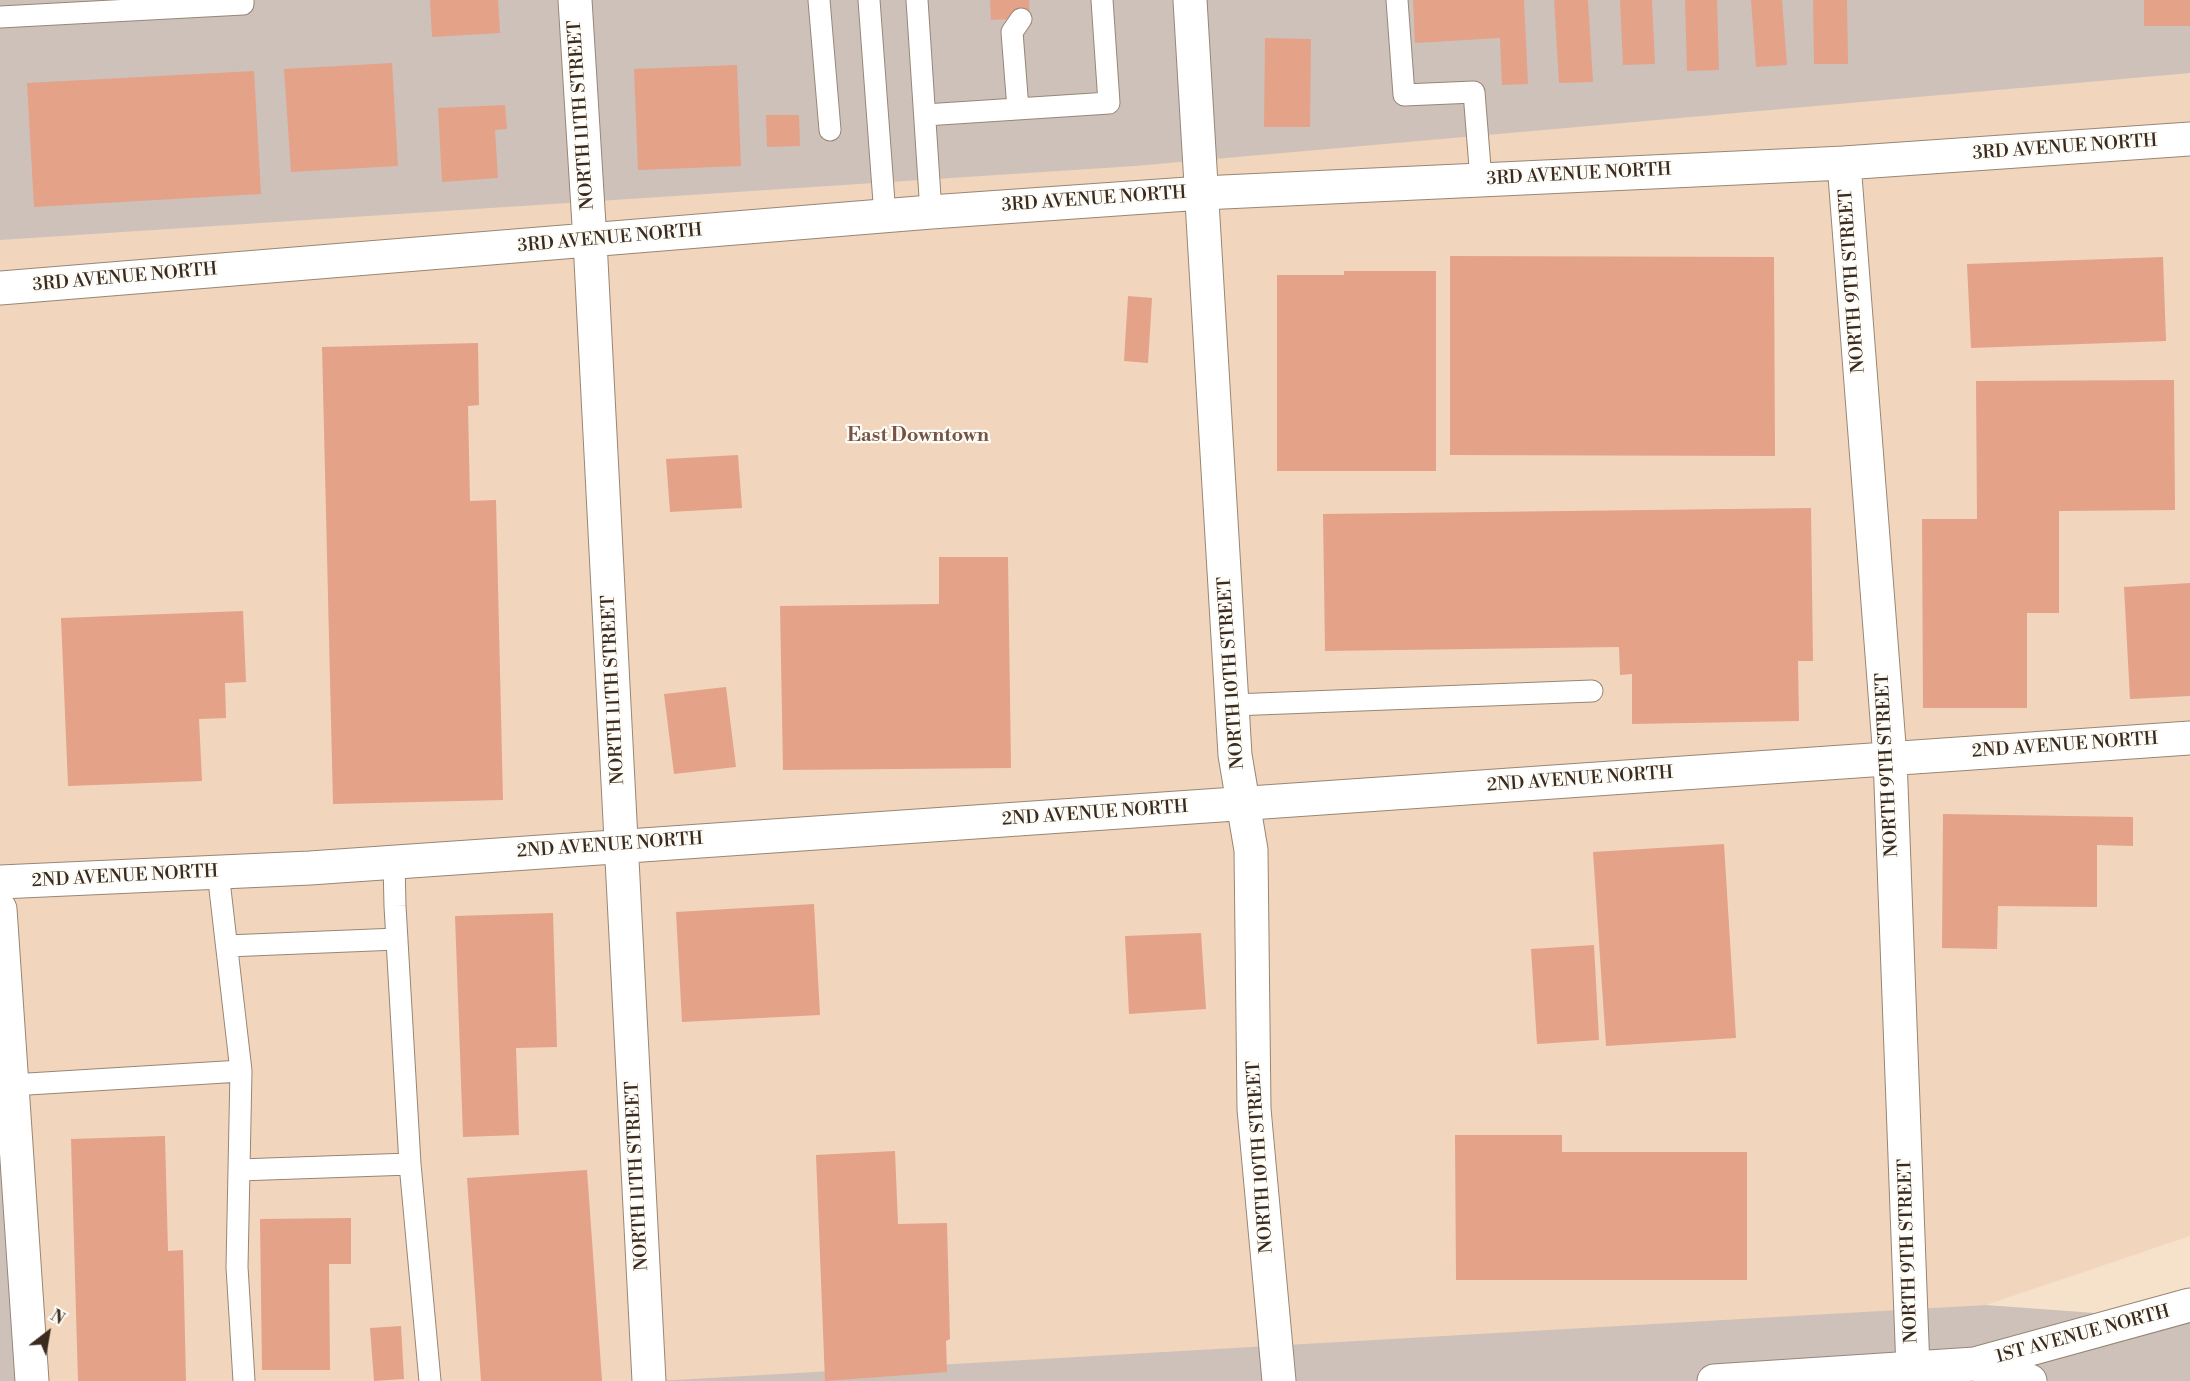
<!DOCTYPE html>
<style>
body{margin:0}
#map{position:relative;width:2190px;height:1381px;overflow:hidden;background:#f6e2ca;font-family:"Libre Bodoni",serif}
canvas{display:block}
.north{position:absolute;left:18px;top:1303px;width:60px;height:60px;-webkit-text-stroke:4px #fdfcf7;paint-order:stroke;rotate:31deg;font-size:16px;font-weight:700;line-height:24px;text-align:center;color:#3b2a1e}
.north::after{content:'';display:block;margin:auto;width:21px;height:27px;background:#3b2a1e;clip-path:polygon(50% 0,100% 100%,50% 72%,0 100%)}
</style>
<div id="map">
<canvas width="2190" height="1381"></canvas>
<div class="north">N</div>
</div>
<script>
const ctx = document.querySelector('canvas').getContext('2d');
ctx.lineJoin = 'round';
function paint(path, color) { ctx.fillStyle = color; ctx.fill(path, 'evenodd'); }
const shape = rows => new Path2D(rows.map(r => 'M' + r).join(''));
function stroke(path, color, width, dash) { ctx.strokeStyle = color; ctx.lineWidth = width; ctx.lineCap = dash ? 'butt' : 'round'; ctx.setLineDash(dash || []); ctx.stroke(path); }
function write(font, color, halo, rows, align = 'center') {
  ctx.font = font + ' "Libre Bodoni",serif'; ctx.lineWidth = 4.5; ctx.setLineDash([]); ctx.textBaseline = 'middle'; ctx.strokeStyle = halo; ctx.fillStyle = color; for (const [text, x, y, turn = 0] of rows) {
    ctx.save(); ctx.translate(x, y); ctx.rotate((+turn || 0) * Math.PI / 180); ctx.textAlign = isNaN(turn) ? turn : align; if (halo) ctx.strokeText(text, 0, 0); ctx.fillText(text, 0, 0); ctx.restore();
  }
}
paint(shape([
 [2190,65,2190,1236,1986,1305,974,1381,22,1381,0,1130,0,239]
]), '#f1d5bd');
paint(shape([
 [0,0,2190,0,2190,73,1135,166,0,240],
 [0,1130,22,1381,0,1381],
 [1986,1305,2190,1320,2190,1381,657,1381]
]), '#cec1ba');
paint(shape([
 [430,0,498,0,500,33,432,37],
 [990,0,1029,0,1030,18,991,20],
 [1413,0,1524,0,1528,84,1502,85,1500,38,1415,43],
 [1554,0,1588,0,1593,82,1559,83],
 [1620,0,1652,0,1655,64,1623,65],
 [1685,0,1717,0,1719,70,1687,71],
 [1751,0,1782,0,1787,65,1756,67],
 [1813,0,1847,0,1848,64,1814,64],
 [2144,0,2190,0,2190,26,2144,26],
 [1265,38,1311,39,1310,127,1264,127],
 [392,63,398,166,291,172,284,69],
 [737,65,741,166,638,170,634,69],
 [254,71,261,194,34,207,27,83],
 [505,105,507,129,495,130,498,178,442,182,438,108],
 [766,115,799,115,800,146,767,147],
 [1450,256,1774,257,1775,456,1450,455],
 [2163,257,2166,341,1971,348,1967,264],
 [1344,271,1436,271,1436,471,1277,471,1277,275,1344,275],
 [1128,296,1152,298,1148,363,1124,361],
 [478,343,479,405,468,406,470,501,496,500,503,800,333,804,322,347],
 [2174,380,2175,510,2059,511,2059,613,2027,613,2027,708,1923,708,1922,519,1977,519,1976,381],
 [738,455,742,508,670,512,666,459],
 [1811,508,1813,661,1798,661,1799,721,1632,724,1632,674,1620,675,1619,647,1325,651,1323,514],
 [939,557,1008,557,1011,768,783,770,780,606,939,604],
 [2190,583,2190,696,2130,699,2124,587],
 [243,611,246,682,225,683,226,718,199,719,202,781,68,786,61,618],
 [726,687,736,767,674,774,664,694],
 [1943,814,2133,817,2133,846,2097,845,2097,907,1998,906,1997,949,1942,948],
 [1724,844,1736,1038,1606,1046,1593,852],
 [814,904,820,1015,682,1022,676,912],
 [553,913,557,1047,516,1048,519,1135,463,1137,455,916],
 [1201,933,1206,1009,1129,1014,1125,936],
 [1594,945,1599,1040,1537,1044,1531,949],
 [1455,1135,1562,1135,1562,1152,1747,1152,1747,1280,1456,1280],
 [165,1136,168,1251,183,1250,186,1381,78,1381,71,1139],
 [895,1151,898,1224,947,1223,950,1339,946,1341,947,1372,825,1381,816,1155],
 [587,1170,602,1381,481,1381,467,1178],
 [351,1218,351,1264,329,1264,330,1370,262,1370,260,1219],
 [401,1326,404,1379,374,1381,370,1328]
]), '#e4a289');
const lane = shape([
 [819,0,830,130],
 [869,0,885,216],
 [917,0,931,212],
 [1397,0,1404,95,1474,92,1481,180],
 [0,17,243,4,243,0],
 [1018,109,1012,32,1021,19],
 [925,115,1109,103,1102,0],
 [1233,705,1592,691],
 [227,946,397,939],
 [241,1071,237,1267,244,1381],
 [12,1085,241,1071,218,872],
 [410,1164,430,1381],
 [239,1170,410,1164,395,906,394,862]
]);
const street = shape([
 [575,0,590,241,649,1381],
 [1190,0,1235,755,1251,850,1254,1109,1279,1381],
 [1844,163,1890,758,1913,1369],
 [0,288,931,212,1202,193,1844,163,2190,139],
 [0,882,310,868,2190,738],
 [0,909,32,1381]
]);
const secondary = shape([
 [1975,1364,2030,1381],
 [1714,1381,1975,1364,2190,1305]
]);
stroke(lane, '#988674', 23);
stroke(street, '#988674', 35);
stroke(secondary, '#988674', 35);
stroke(lane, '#fff', 21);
stroke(street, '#fff', 33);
stroke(secondary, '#fff', 33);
write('18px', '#3b2a1e', '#fdfcf7', [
 ["NORTH 11TH STREET",582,115,-94],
 ["3RD AVENUE NORTH",2065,148,-4],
 ["3RD AVENUE NORTH",1579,175,-3],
 ["3RD AVENUE NORTH",1094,200,-4],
 ["3RD AVENUE NORTH",610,239,-5],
 ["3RD AVENUE NORTH",125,278,-5],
 ["NORTH 9TH STREET",1853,281,-94],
 ["NORTH 10TH STREET",1232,673,-94],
 ["NORTH 11TH STREET",614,690,-93],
 ["2ND AVENUE NORTH",2065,746,-4],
 ["NORTH 9TH STREET",1888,765,-93],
 ["2ND AVENUE NORTH",1580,780,-4],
 ["2ND AVENUE NORTH",1095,814,-4],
 ["2ND AVENUE NORTH",610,846,-4],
 ["2ND AVENUE NORTH",125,877,-3],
 ["NORTH 10TH STREET",1261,1157,-94],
 ["NORTH 11TH STREET",638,1176,-93],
 ["NORTH 9TH STREET",1909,1251,-92],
 ["1ST AVENUE NORTH",2083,1335,-15]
]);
write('bold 20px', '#765443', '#fdfcf7', [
 ["East Downtown",918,436]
]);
</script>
